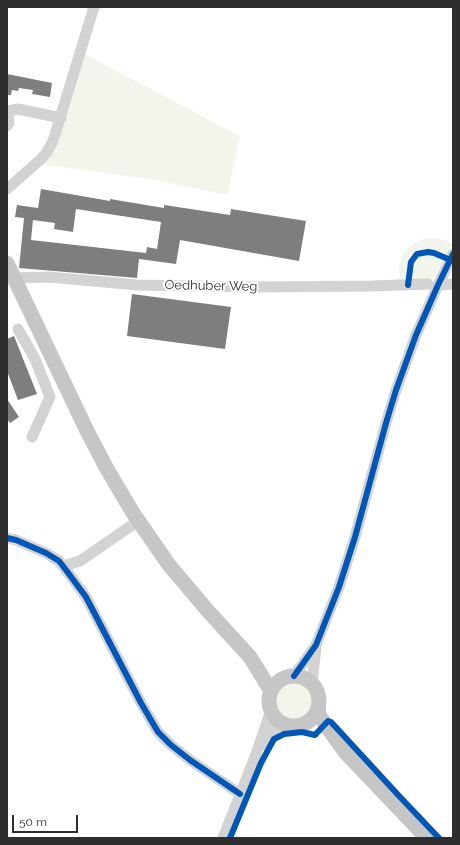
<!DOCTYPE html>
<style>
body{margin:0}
#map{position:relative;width:460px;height:845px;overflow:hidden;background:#fff;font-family:Raleway,sans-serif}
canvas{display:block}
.frame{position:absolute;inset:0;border:8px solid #2e2e2e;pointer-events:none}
.scale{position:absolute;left:12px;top:815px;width:66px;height:18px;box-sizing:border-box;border:2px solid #2e2e2e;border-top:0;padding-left:5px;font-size:12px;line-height:14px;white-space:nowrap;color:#2e2e2e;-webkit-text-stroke:3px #fff;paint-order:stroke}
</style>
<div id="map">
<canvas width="460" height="845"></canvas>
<div class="frame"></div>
<div class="scale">50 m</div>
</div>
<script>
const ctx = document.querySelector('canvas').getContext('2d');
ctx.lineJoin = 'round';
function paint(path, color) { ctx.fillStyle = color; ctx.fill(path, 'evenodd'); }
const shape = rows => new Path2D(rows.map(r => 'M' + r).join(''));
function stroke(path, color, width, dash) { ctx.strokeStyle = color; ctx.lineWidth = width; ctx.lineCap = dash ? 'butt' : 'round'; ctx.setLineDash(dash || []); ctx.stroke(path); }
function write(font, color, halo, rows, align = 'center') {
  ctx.font = font + ' Raleway,sans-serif'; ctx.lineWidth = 4; ctx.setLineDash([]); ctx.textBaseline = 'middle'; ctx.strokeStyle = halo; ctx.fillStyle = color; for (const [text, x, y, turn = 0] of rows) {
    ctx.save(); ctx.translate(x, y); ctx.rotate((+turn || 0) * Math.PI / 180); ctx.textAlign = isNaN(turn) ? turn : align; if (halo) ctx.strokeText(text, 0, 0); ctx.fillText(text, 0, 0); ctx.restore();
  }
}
paint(shape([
 [84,54,240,136,227,195,155,180,41,164],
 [428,238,439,238,452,244,436,274,430,281,393,283,400,276,399,265,402,256,408,248,420,240],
 '276 700a19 19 0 1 1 38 0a19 19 0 1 1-38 0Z'
]), '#f1f5eb');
paint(shape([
 [7,74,52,83,50,97,32,94,33,90,19,88,18,91,12,90,11,95,7,95],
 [41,189,110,201,110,199,164,208,164,205,230,215,231,209,306,221,299,261,180,240,176,264,139,259,137,278,19,268,24,218,15,217,17,205,38,208],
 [76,209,161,222,157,249,147,247,146,253,31,240,33,220,55,223,54,229,73,232],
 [132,294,231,307,225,349,127,336],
 [14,336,37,394,18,400,7,371,7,339],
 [7,399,19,417,10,423,7,419]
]), '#7e7e7e');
stroke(shape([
 [7,126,9,123,8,111,18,109,61,118],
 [7,189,41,159,47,152,53,141,94,7],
 [14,278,49,277,137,285,251,287,372,286,428,284],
 [438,285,453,284],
 [18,329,35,359,50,397,32,437],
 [7,538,16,540,46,553,59,561,63,566,86,597,141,703,158,732,171,745,190,760,240,794],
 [63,566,80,561,138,521],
 [294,676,316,645,339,587,355,537,386,423,396,390,416,335,438,285,453,254],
 [312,684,316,647],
 [262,745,272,731,278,727,285,724],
 [223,838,256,754,271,710]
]), '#d3d3d3', 11);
stroke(shape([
 [7,263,87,431,107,469,133,513,169,565,208,611,250,657,271,691],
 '269 701a25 25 0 1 1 50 0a25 25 0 1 1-50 0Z',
 [318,707,319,715,325,724,346,753,427,838]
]), '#c6c6c6', 15);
stroke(shape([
 [408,285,411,262,417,254,428,252,434,253,453,261],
 [7,538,16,540,46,553,59,561,63,566,86,597,141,703,158,732,171,745,190,760,240,794],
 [294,676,316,645,339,587,355,537,386,423,396,390,416,335,438,285,453,254],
 [230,838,261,763,274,739,284,734,302,732,315,735,328,721,331,722,343,735,401,798,439,838]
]), '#0057b8', 6);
write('13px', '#2e2e2e', '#fff', [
 ["Oedhuber Weg",211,286,1]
]);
</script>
